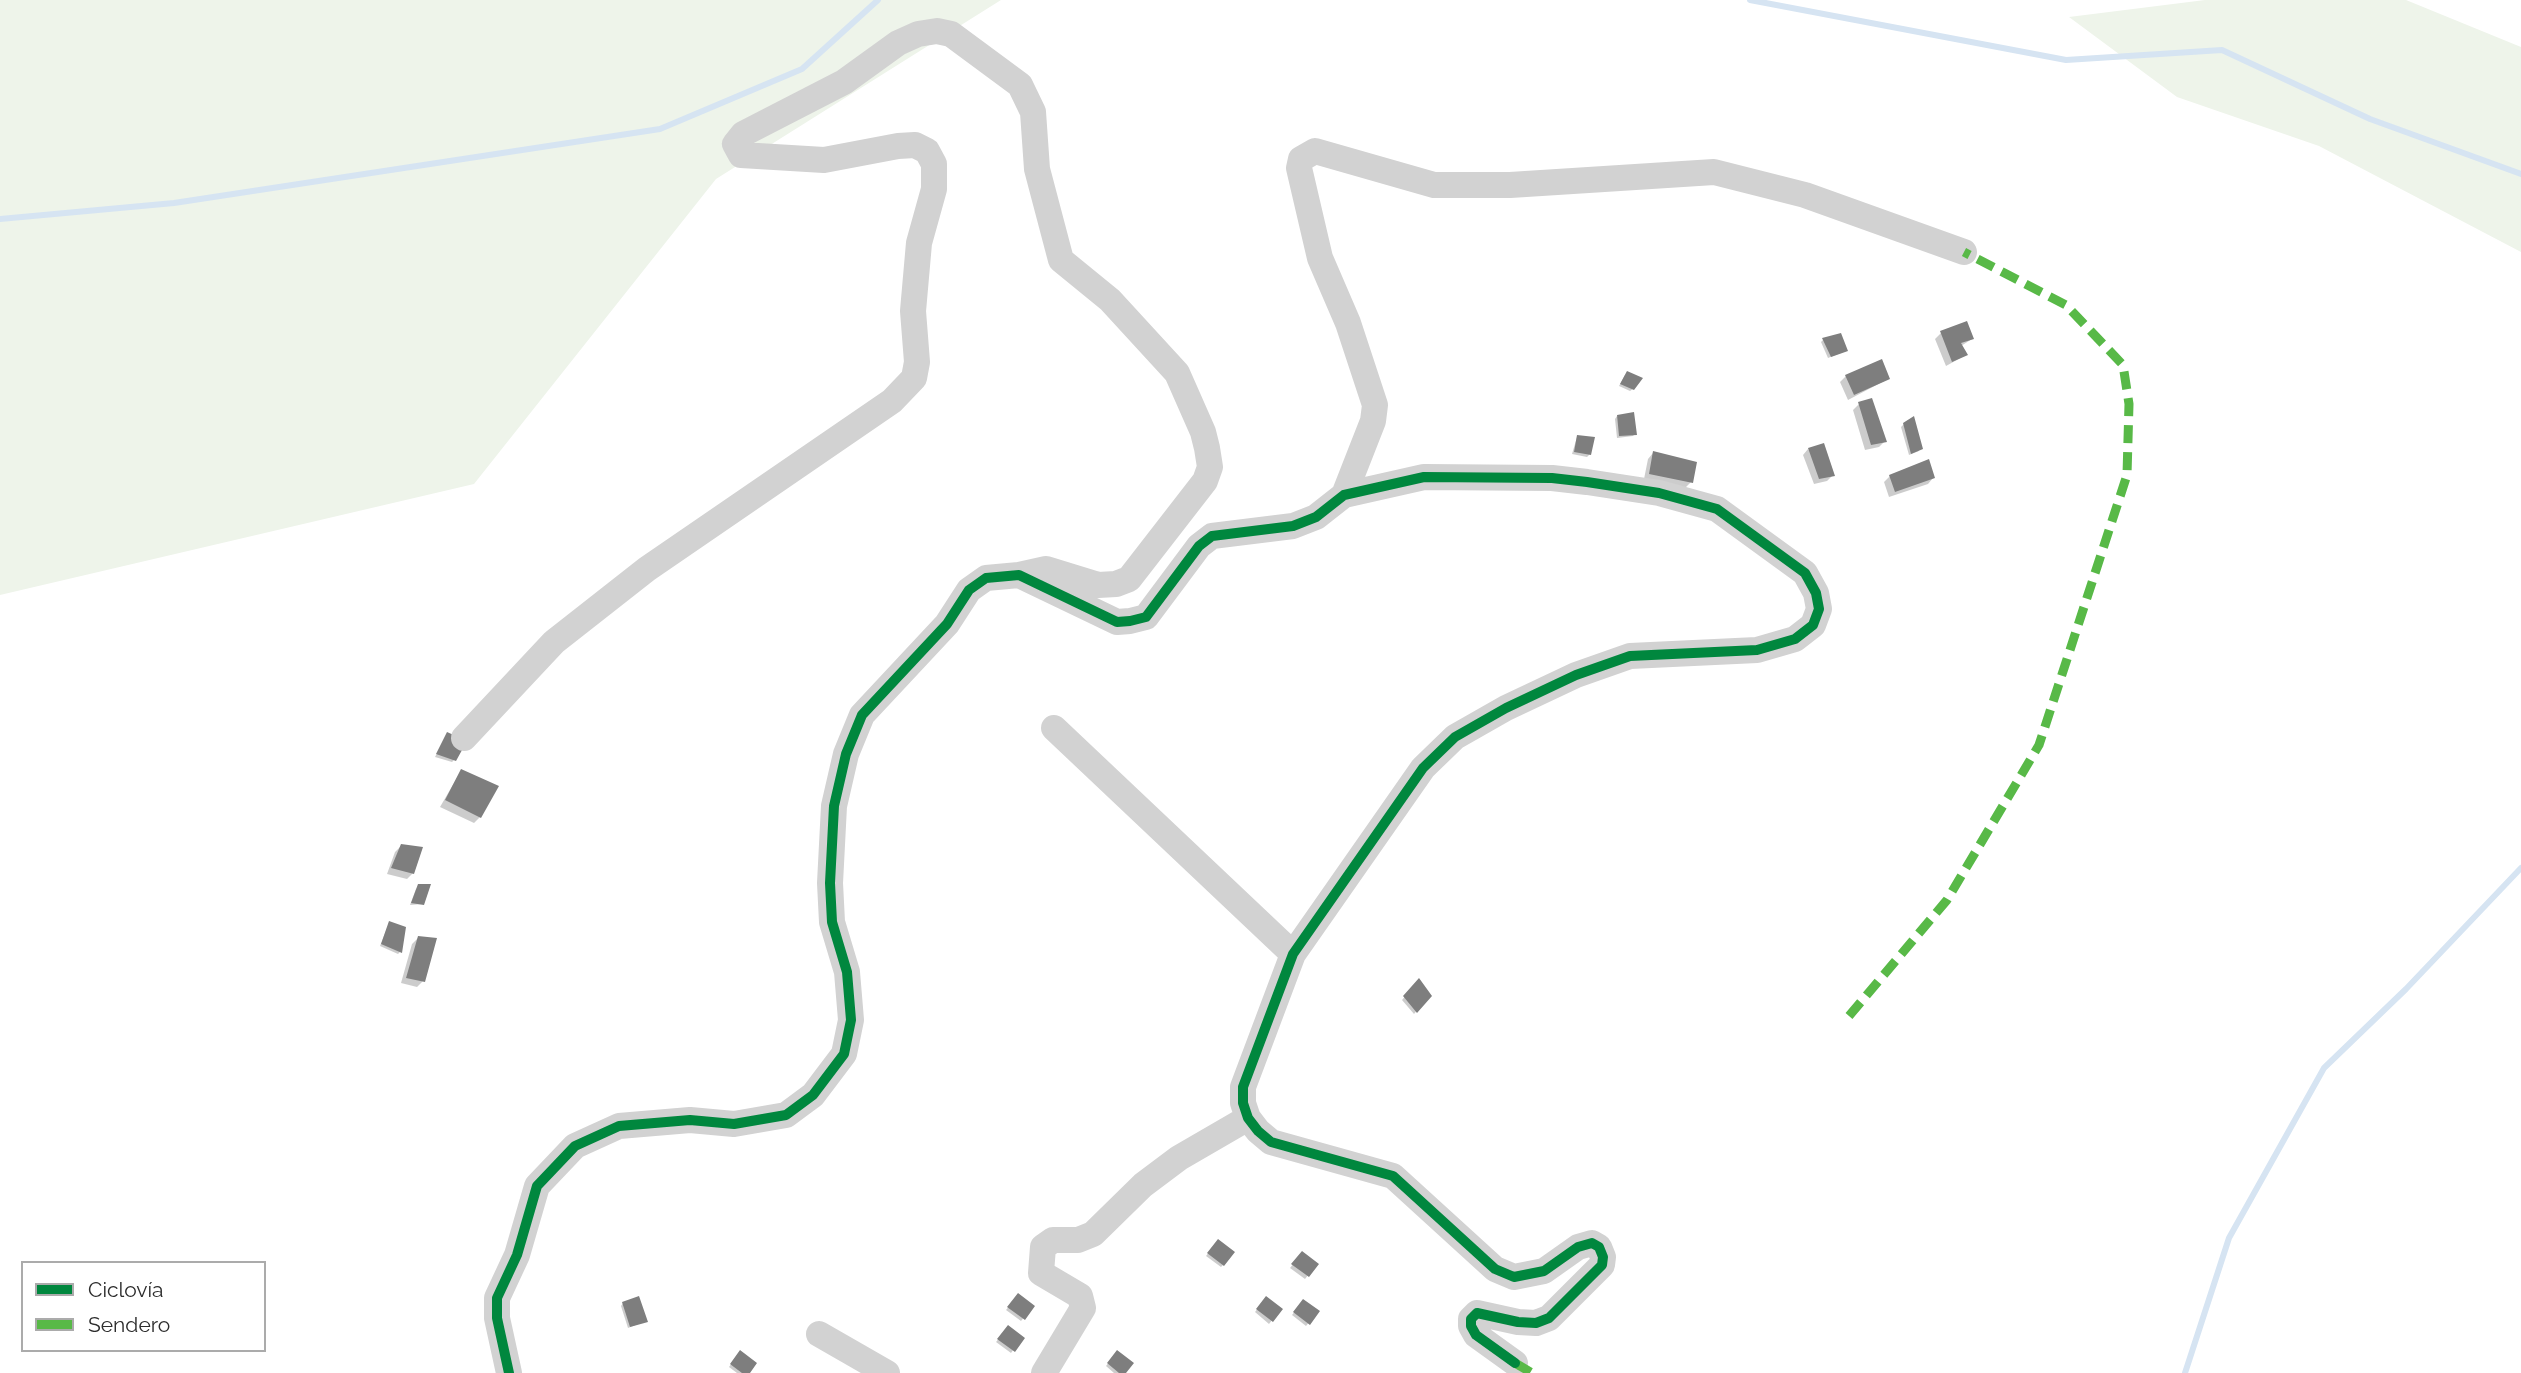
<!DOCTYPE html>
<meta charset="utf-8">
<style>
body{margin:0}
#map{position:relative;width:2521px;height:1373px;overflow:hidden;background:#fff;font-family:Raleway,sans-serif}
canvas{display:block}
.legend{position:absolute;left:21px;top:1261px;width:245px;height:91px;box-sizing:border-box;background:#fff;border:2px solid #ababab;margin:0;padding:9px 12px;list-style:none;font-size:21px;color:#2d2d2d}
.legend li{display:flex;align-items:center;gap:14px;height:35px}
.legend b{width:35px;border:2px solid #ababab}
</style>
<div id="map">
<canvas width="2521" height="1373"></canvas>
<ul class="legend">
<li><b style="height:9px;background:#00873e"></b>Ciclovía</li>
<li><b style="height:9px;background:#58b947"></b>Sendero</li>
</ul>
</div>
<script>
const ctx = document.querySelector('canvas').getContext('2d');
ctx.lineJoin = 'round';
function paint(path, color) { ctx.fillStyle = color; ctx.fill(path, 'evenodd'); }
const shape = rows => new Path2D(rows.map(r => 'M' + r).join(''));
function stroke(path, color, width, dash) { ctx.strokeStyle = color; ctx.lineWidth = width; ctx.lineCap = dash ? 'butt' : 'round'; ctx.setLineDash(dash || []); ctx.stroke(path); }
paint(shape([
 [0,0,1001,0,716,179,474,484,0,595],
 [2205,0,2406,0,2521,47,2521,252,2319,146,2177,97,2069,17]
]), '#eef4ea');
paint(shape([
 [1941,333,1972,339,1961,346,1966,355,1946,366,1935,339],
 [1823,340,1846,351,1828,358,1821,342],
 [1625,375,1633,389,1630,391,1619,386],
 [1846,376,1888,379,1848,400,1840,382],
 [1859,404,1885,441,1879,447,1865,450,1853,410],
 [1617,416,1635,434,1633,436,1617,438,1615,419],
 [1904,424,1919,451,1909,455,1901,427],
 [1577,437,1590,454,1587,457,1572,454],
 [1808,449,1833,475,1827,481,1814,484,1803,455],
 [1653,453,1691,482,1685,488,1644,479,1648,459],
 [1890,476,1933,478,1928,484,1889,497,1884,482],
 [447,734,455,759,452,762,435,757],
 [461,771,480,817,474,823,440,807],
 [401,846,413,873,407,879,387,874,395,852],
 [419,886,423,904,410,905,416,889],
 [389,923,400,952,398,954,380,946],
 [418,938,423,981,417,987,401,983,412,944],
 [1419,981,1430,995,1414,1014,1402,1000],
 [1215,1244,1223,1265,1221,1267,1206,1256],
 [1302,1253,1317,1264,1305,1279,1290,1268],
 [1018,1296,1033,1307,1021,1321,1006,1310],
 [1264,1300,1281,1309,1269,1324,1255,1312],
 [1303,1301,1318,1312,1306,1326,1292,1315],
 [623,1303,646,1321,628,1328,621,1306],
 [1006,1330,1022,1338,1011,1353,996,1342],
 [738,1354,748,1373,737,1373,729,1367],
 [1115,1354,1124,1373,1114,1373,1106,1366]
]), '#0003');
stroke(shape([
 [1750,0,2066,60,2222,50,2370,119,2521,174],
 [0,219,174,203,660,129,802,69,878,0],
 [2185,1373,2229,1238,2324,1068,2406,989,2521,868]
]), '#d6e4f2', 6);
paint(shape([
 [1967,321,1974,339,1961,343,1968,355,1952,362,1940,331],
 [1841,333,1848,351,1831,357,1822,338],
 [1882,359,1890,379,1854,395,1845,375],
 [1627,371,1643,378,1634,390,1620,384],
 [1872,398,1887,442,1871,445,1858,402],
 [1634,412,1637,435,1619,436,1617,415],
 [1914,416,1923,449,1911,454,1903,423],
 [1577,435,1595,437,1591,455,1574,452],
 [1824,443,1835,476,1819,479,1808,448],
 [1653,451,1697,462,1693,483,1649,474],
 [1929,459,1935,478,1895,492,1889,475],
 [447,732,467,741,456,761,436,754],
 [461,769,499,786,481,818,445,800],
 [401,844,423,847,414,874,391,868],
 [418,884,431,884,424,905,411,903],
 [389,921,406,927,402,953,381,944],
 [418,936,437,938,425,982,406,978],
 [1419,978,1432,996,1417,1013,1403,996],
 [1218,1239,1235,1252,1224,1266,1207,1253],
 [1302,1251,1319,1264,1309,1277,1291,1264],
 [1018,1293,1035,1306,1025,1320,1007,1307],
 [639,1296,648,1322,630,1327,622,1302],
 [1266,1296,1283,1309,1273,1322,1256,1309],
 [1303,1299,1320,1311,1310,1325,1293,1312],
 [1008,1325,1025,1338,1015,1352,997,1339],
 [740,1350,757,1363,750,1373,742,1373,730,1364],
 [1117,1350,1134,1363,1126,1373,1119,1373,1107,1363]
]), '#7e7e7e');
stroke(shape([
 [1344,495,1373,421,1375,405,1348,323,1320,258,1299,168,1301,159,1315,151,1434,185,1510,185,1714,172,1805,195,1964,252],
 [1054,728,1293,954],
 [464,738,554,642,647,569,892,401,914,378,917,362,913,311,919,243,934,189,934,164,927,151,915,145,898,146,824,160,741,155,735,144,743,134,844,82,898,43,918,34,937,31,951,34,1020,85,1033,112,1037,169,1061,260,1110,300,1177,373,1203,432,1207,448,1210,467,1205,481,1129,579,1116,584,1098,585,1046,569,1019,575],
 [819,1334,887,1373],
 [509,1373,497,1318,497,1298,517,1255,537,1186,575,1146,619,1126,690,1120,734,1124,786,1115,813,1095,844,1054,851,1020,847,972,832,922,830,883,834,806,846,754,862,715,947,624,969,590,986,578,1019,575,1117,622,1130,621,1146,617,1199,546,1212,536,1293,526,1316,517,1344,495,1424,477,1552,478,1587,482,1659,493,1717,509,1805,573,1816,593,1819,609,1813,625,1795,639,1757,650,1630,656,1576,675,1506,708,1455,737,1423,768,1293,954,1243,1087,1243,1103,1248,1118,1258,1131,1271,1142,1393,1176,1495,1269,1514,1277,1544,1271,1578,1247,1592,1243,1599,1247,1603,1257,1602,1265,1549,1318,1536,1323,1518,1322,1477,1313,1471,1319,1471,1326,1476,1335,1515,1363],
 [1044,1373,1083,1308,1080,1296,1041,1273,1043,1247,1053,1240,1078,1240,1093,1234,1143,1185,1179,1158,1248,1118]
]), '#d2d2d2', 26);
stroke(shape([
 [1849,1016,1947,900,2039,745,2127,475,2129,404,2123,365,2066,305,1964,252],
 [1515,1363,1532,1373]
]), '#58b947', 9, [18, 9]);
stroke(shape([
 [509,1373,497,1318,497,1298,517,1255,537,1186,575,1146,619,1126,690,1120,734,1124,786,1115,813,1095,844,1054,851,1020,847,972,832,922,830,883,834,806,846,754,862,715,947,624,969,590,986,578,1019,575,1117,622,1130,621,1146,617,1199,546,1212,536,1293,526,1316,517,1344,495,1424,477,1552,478,1587,482,1659,493,1717,509,1805,573,1816,593,1819,609,1813,625,1795,639,1757,650,1630,656,1576,675,1506,708,1455,737,1423,768,1293,954,1243,1087,1243,1103,1248,1118,1258,1131,1271,1142,1393,1176,1495,1269,1514,1277,1544,1271,1578,1247,1592,1243,1599,1247,1603,1257,1602,1265,1549,1318,1536,1323,1518,1322,1477,1313,1471,1319,1471,1326,1476,1335,1515,1363]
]), '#00873e', 10);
</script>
